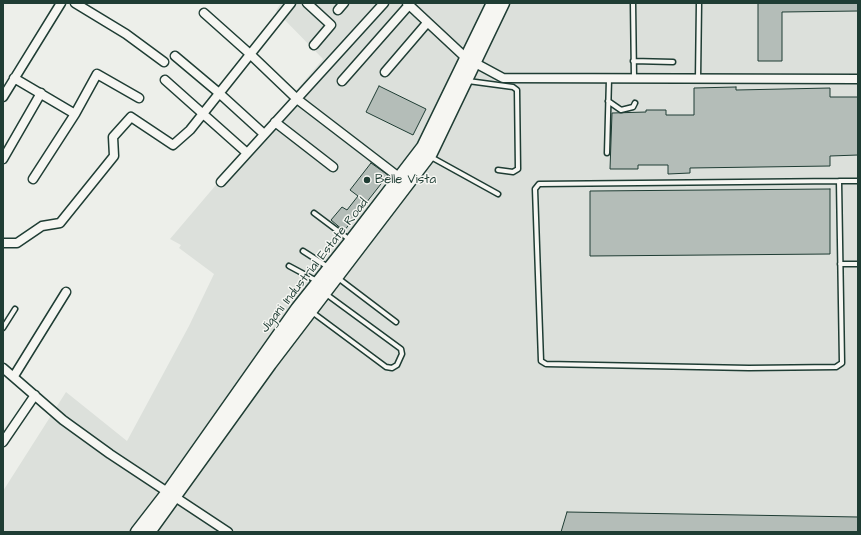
<!DOCTYPE html>
<style>
body{margin:0}
#map{position:relative;width:861px;height:535px;overflow:hidden;background:#edefea;font-family:"Architects Daughter",sans-serif}
canvas{display:block}
.frame{position:absolute;inset:0;border:4px solid #1f3d34;pointer-events:none}
</style>
<div id="map">
<canvas width="861" height="535"></canvas>
<div class="frame"></div>
</div>
<script>
const ctx = document.querySelector('canvas').getContext('2d');
ctx.lineJoin = 'round';
function paint(path, color) { ctx.fillStyle = color; ctx.fill(path, 'evenodd'); }
const shape = rows => new Path2D(rows.map(r => 'M' + r).join(''));
function stroke(path, color, width, dash) { ctx.strokeStyle = color; ctx.lineWidth = width; ctx.lineCap = dash ? 'butt' : 'round'; ctx.setLineDash(dash || []); ctx.stroke(path); }
function write(font, color, halo, rows, align = 'center') {
  ctx.font = font + ' "Architects Daughter",sans-serif'; ctx.lineWidth = 3; ctx.setLineDash([]); ctx.textBaseline = 'middle'; ctx.strokeStyle = halo; ctx.fillStyle = color; for (const [text, x, y, turn = 0] of rows) {
    ctx.save(); ctx.translate(x, y); ctx.rotate((+turn || 0) * Math.PI / 180); ctx.textAlign = isNaN(turn) ? turn : align; if (halo) ctx.strokeText(text, 0, 0); ctx.fillText(text, 0, 0); ctx.restore();
  }
}
paint(shape([
 [281,3,858,3,858,532,3,532,3,491,66,392,127,441,189,326,214,274,179,248,181,245,170,239,323,59,276,11]
]), '#dce0db');
const building = shape([
 [758,3,858,3,858,11,782,12,782,61,758,61,758,3],
 [379,86,426,109,413,135,366,112,379,86],
 [736,87,736,90,830,88,830,97,858,97,858,155,830,156,830,166,690,168,690,173,668,174,668,165,638,165,638,169,610,169,612,113,646,112,646,110,666,110,666,115,694,115,694,88,736,87],
 [371,163,388,175,344,231,331,220,342,207,347,210,358,196,350,190,371,163],
 [830,189,830,254,590,256,590,191,830,189],
 [567,512,858,517,858,532,561,532,567,512]
]);
paint(building, '#b4bdb8');
stroke(building, '#1f3d34', 1);
const service = shape([
 [633,3,634,78],
 [633,61,673,62],
 [698,79,699,3],
 [468,81,513,87,517,90,518,169,513,172,498,170],
 [608,101,621,110,633,107,635,103],
 [607,153,609,79],
 [431,157,498,194],
 [839,181,539,184,535,189,541,361,546,364,749,368,836,367,842,363,839,181,858,181],
 [314,213,350,240],
 [303,251,328,267],
 [840,264,858,264],
 [289,266,317,281],
 [338,278,396,322],
 [312,312,386,367,392,368,397,365,402,354,401,349,326,294],
 [3,328,15,309]
]);
const minor = shape([
 [75,3,126,34,164,62],
 [307,3,331,25,314,45],
 [407,3,466,58,503,78,858,79],
 [338,10,344,3],
 [204,13,250,54,297,99,400,178],
 [175,56,219,93,264,134],
 [385,72,427,23],
 [14,78,75,114,97,74,139,98],
 [165,80,247,153],
 [342,81,409,5],
 [3,97,61,3],
 [275,122,333,167],
 [3,159,41,93],
 [33,179,75,114],
 [221,182,384,3],
 [3,243,17,243,42,226,60,223,114,156,113,137,131,117,173,145,190,130,291,3],
 [3,368,63,420,110,454,228,532],
 [14,376,66,292],
 [3,442,35,395]
]);
const secondary = shape([
 [137,532,168,492,297,309,351,241,423,147,493,3],
 [149,532,270,364,431,153,503,3]
]);
stroke(service, '#1f3d34', 7);
stroke(minor, '#1f3d34', 11);
stroke(secondary, '#1f3d34', 15);
stroke(service, '#f6f6f2', 4);
stroke(minor, '#f6f6f2', 8);
stroke(secondary, '#f6f6f2', 12);
for (const [x, y, r, color] of [
 [367,180,4,"#1f3d34"]
]) { const dot = new Path2D(); dot.arc(x, y, r, 0, 2 * Math.PI); ctx.fillStyle = color; ctx.fill(dot); stroke(dot, '#f6f6f2', 1.5); }
write('13px', '#1f3d34', '#f6f6f2', [
 ["Belle Vista",375,180]
], 'left');
write('13px', '#1f3d34', '#f6f6f2', [
 ["Jigani Industrial Estate Road",315,266,-52]
]);
</script>
